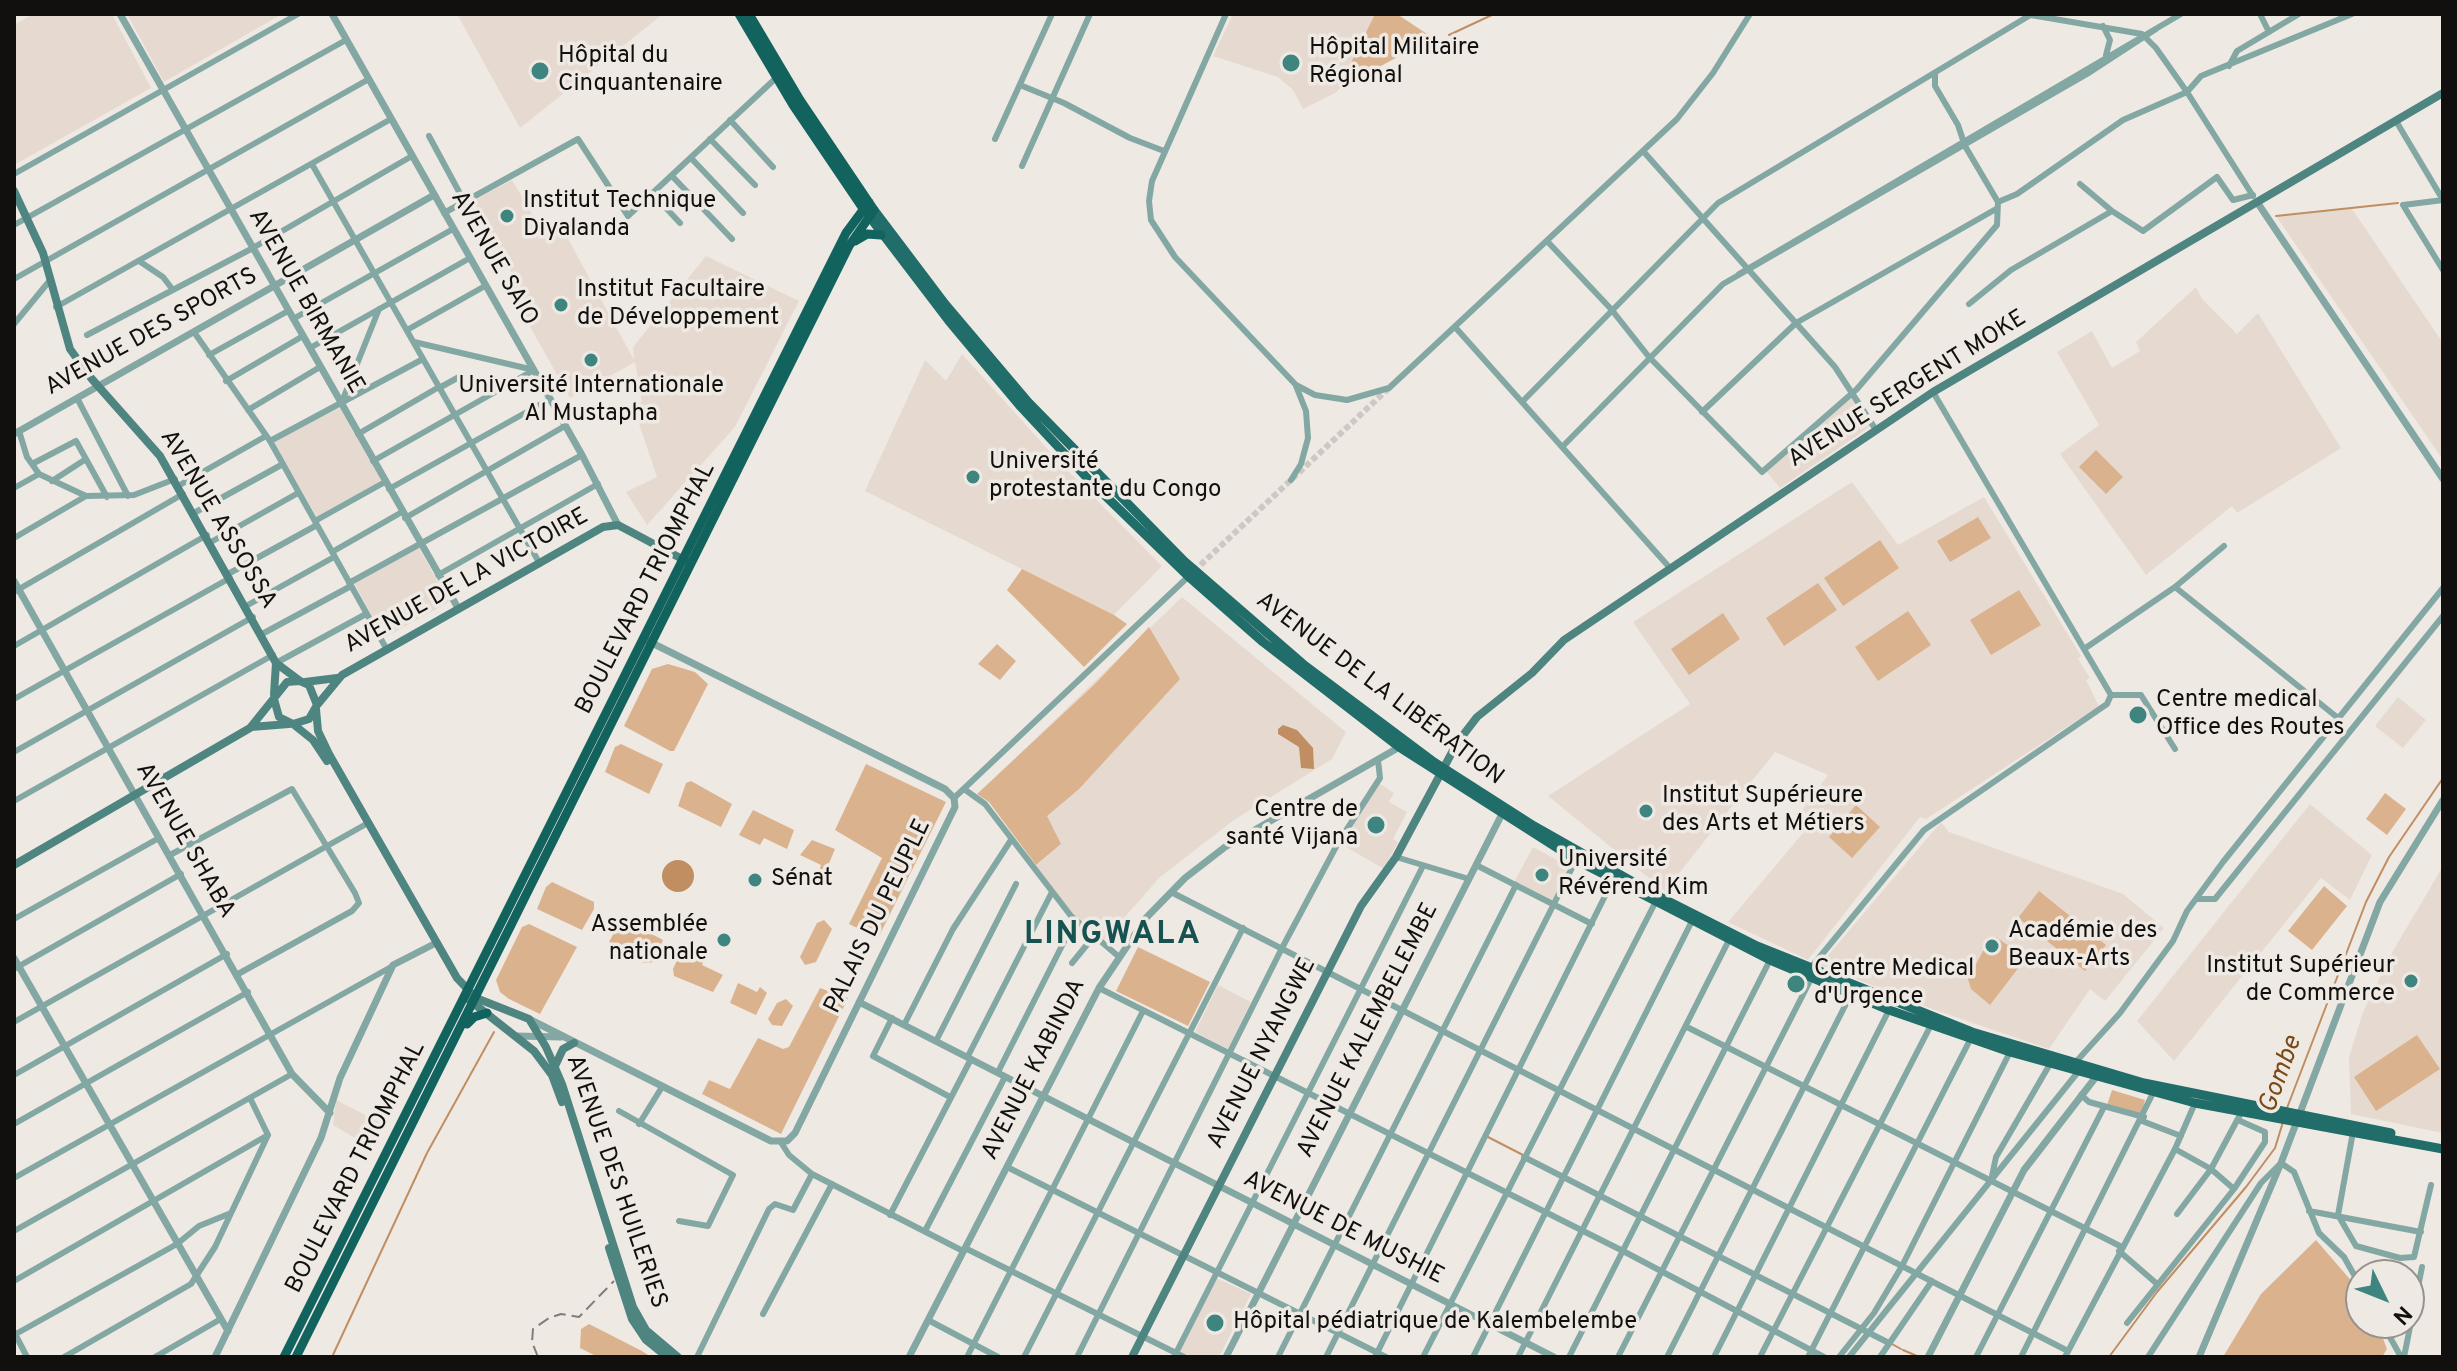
<!DOCTYPE html>
<meta charset="utf-8">
<style>
body{margin:0}
#map{position:relative;width:2457px;height:1371px;overflow:hidden;background:#efe9e4;font-family:Overpass,sans-serif}
canvas{display:block}
.frame{position:absolute;inset:0;border:16px solid #12100e;pointer-events:none}
.north{position:absolute;left:2345px;top:1259px;width:80px;height:80px;box-sizing:border-box;background:#efe9e4;border:2px solid #97928e;border-radius:50%;rotate:133deg;font-size:22px;font-weight:700;line-height:32px;text-align:center;color:#12100e}
.north::after{content:'';display:block;margin:auto;width:28px;height:36px;background:#3e8580;clip-path:polygon(50% 0,100% 100%,50% 72%,0 100%)}
</style>
<div id="map">
<canvas width="2457" height="1371"></canvas>
<div class="frame"></div>
<div class="north">N</div>
</div>
<script>
const ctx = document.querySelector('canvas').getContext('2d');
ctx.lineJoin = 'round';
function paint(path, color) { ctx.fillStyle = color; ctx.fill(path, 'evenodd'); }
const shape = rows => new Path2D(rows.map(r => 'M' + r).join(''));
function stroke(path, color, width, dash) { ctx.strokeStyle = color; ctx.lineWidth = width; ctx.lineCap = dash ? 'butt' : 'round'; ctx.setLineDash(dash || []); ctx.stroke(path); }
function write(font, color, halo, rows, align = 'center') {
  ctx.font = font + ' Overpass,sans-serif'; ctx.lineWidth = 7; ctx.setLineDash([]); ctx.textBaseline = 'middle'; ctx.strokeStyle = halo; ctx.fillStyle = color; for (const [text, x, y, turn = 0] of rows) {
    ctx.save(); ctx.translate(x, y); ctx.rotate((+turn || 0) * Math.PI / 180); ctx.textAlign = isNaN(turn) ? turn : align; if (halo) ctx.strokeText(text, 0, 0); ctx.fillText(text, 0, 0); ctx.restore();
  }
}
paint(shape([
 [33,14,112,14,151,88,14,165,14,25],
 [127,14,282,14,164,82],
 [457,14,663,14,520,128],
 [1233,14,1375,14,1337,92,1303,109,1293,90,1278,77,1213,56],
 [512,180,544,234,561,226,634,360,633,347,706,256,799,301,735,427,647,525,626,492,657,477,633,406,642,402,635,362,570,398,509,289,517,283,473,201],
 [2352,209,2443,343,2443,460,2276,216],
 [2196,287,2202,299,2237,334,2258,313,2341,448,2237,513,2232,506,2146,575,2060,454,2099,425,2057,352,2092,331,2112,368,2140,351,2136,342],
 [962,354,1061,464,1162,566,1114,615,865,491,925,360,946,381],
 [1852,396,1871,426,1780,488,1765,470],
 [340,408,382,481,317,517,273,441],
 [1852,482,1898,545,1984,497,2081,656,2078,659,2090,678,2086,680,2099,706,1926,819,1920,817,1808,960,1728,922,1814,820,1802,810,1828,775,1775,752,1665,891,1548,796,1690,704,1633,622],
 [419,548,449,602,384,638,354,583],
 [1182,597,1346,732,1332,759,1234,820,1160,877,1102,943,1071,916,1033,868,1061,844,1005,768],
 [2398,697,2426,720,2403,748,2375,726],
 [1379,783,1394,793,1389,802,1407,812,1393,839,1398,842,1384,869,1341,844],
 [2310,804,2372,855,2350,900,2321,878,2174,1061,2137,1021],
 [1941,822,1949,832,2123,894,2164,928,2105,1001,2090,989,2049,1049,1935,1010,1820,965],
 [1533,847,1570,867,1552,903,1513,884],
 [2443,866,2443,1133,2351,1114,2349,1057,2363,1012,2393,951],
 [1218,985,1251,1002,1228,1049,1195,1032],
 [336,1100,379,1122,367,1145,333,1125],
 [1216,1278,1251,1294,1219,1357,1191,1357,1180,1351]
]), '#e6dad0');
paint(shape([
 [1375,14,1397,14,1433,38,1338,89],
 [2096,450,2123,477,2106,494,2079,467],
 [1978,517,1991,538,1950,562,1937,541],
 [1880,540,1899,568,1843,606,1824,578],
 [1022,569,1114,615,1127,624,1084,667,1007,590],
 [1818,583,1837,610,1784,646,1766,618],
 [2019,590,2041,625,1991,655,1970,620],
 [1908,611,1931,645,1878,681,1855,647],
 [1723,613,1740,639,1689,675,1671,649],
 [1149,627,1180,679,1079,789,1047,816,1061,844,1036,865,989,802,977,794,1095,684],
 [997,644,1016,661,1000,680,978,664],
 [668,664,695,672,708,684,674,751,670,751,624,726,652,669],
 [621,744,663,764,649,794,605,772,615,747],
 [866,764,946,802,878,938,849,924,882,858,835,830],
 [691,781,732,804,721,827,678,806,686,783],
 [2385,793,2406,809,2387,835,2366,819],
 [1856,805,1880,827,1852,858,1829,837],
 [753,810,794,830,787,849,764,838,760,845,739,835],
 [812,840,835,849,825,873,819,871,821,865,800,855],
 [552,882,594,902,594,909,582,930,537,909,546,887],
 [2324,886,2347,906,2312,950,2288,931],
 [2039,891,2106,945,2085,971,2018,918],
 [622,918,663,940,654,962,644,963,609,942],
 [824,920,832,929,816,962,805,965,800,957,817,923],
 [529,924,577,947,540,1014,509,999,500,992,496,980,522,927],
 [1996,937,2026,958,1990,1005,1971,989,1968,979,1983,951],
 [683,947,705,958,702,965,723,975,713,992,674,976,673,969],
 [1138,947,1210,982,1188,1026,1116,991],
 [738,983,757,992,760,987,767,993,756,1015,730,1003],
 [820,988,848,998,781,1134,702,1094,709,1080,730,1089,758,1038,783,1049,789,1047],
 [786,999,793,1006,782,1026,772,1025,768,1019,777,1003],
 [2417,1035,2440,1069,2376,1111,2354,1077],
 [2112,1090,2145,1100,2141,1115,2107,1105],
 [2316,1240,2361,1292,2361,1323,2377,1323,2387,1349,2382,1357,2223,1357,2261,1294],
 [589,1324,642,1351,651,1357,598,1357,580,1348,581,1329]
]), '#dbb28e');
paint(shape([
 [1283,725,1297,730,1313,748,1314,769,1301,768,1299,747,1278,734,1278,729],
 '662 876a16 16 0 1 1 32 0a16 16 0 1 1-32 0Z'
]), '#c08e60');
stroke(shape([
 [1449,35,1494,14],
 [2276,216,2398,203],
 [2287,1108,2366,902,2389,857,2443,778],
 [1486,1136,1523,1155],
 [1892,1344,1901,1349],
 [1903,1350,1917,1356],
 [332,1357,427,1153,494,1032],
 [2109,1357,2157,1292,2246,1187,2275,1148,2283,1122]
]), '#c08e60', 2);
stroke(shape([
 [1194,571,1389,388]
]), '#cec8c4', 6, [6, 3]);
stroke(shape([
 [1226,14,1152,181,1149,201,1151,220,1175,257,1296,385,1315,395,1347,400,1389,388,1677,119,1713,73,1750,14],
 [2260,14,2269,32],
 [2031,15,2142,34,2156,48,2187,92,2253,196],
 [2103,26,2110,40,2106,55],
 [2229,66,2237,51,2299,14],
 [1020,85,1064,103,1130,138,1164,151],
 [730,120,773,167],
 [2396,121,2443,200],
 [429,136,464,201],
 [710,139,755,185],
 [995,139,1052,14],
 [1643,151,1835,367,1876,430],
 [691,158,743,213],
 [313,166,540,564],
 [1022,166,1090,14],
 [14,174,298,14],
 [672,176,732,239],
 [2080,184,2112,211],
 [653,194,680,223],
 [2443,200,2403,205,2443,270],
 [1998,202,2017,194,2123,120,2187,92,2201,76,2352,14],
 [444,213,578,139,628,216,776,78],
 [14,225,346,40],
 [1547,241,1611,309,1649,357,1762,472,1857,389,1997,225,1998,202,1965,146,1958,125,1935,86,1935,73],
 [139,261,163,277,173,290],
 [1739,274,2181,14],
 [14,279,369,79],
 [1969,304,2011,270,2112,211,2143,231,2217,177,2233,200,2253,195],
 [56,307,391,119],
 [293,319,453,229],
 [14,324,51,279],
 [1455,327,1670,568],
 [407,330,485,286],
 [194,332,270,441,386,648],
 [87,335,251,249,412,156],
 [414,342,534,370],
 [310,348,470,258],
 [209,355,288,311],
 [226,381,303,336],
 [439,388,459,377],
 [77,398,128,496],
 [1522,402,1718,203,2032,14],
 [341,404,379,309],
 [248,410,320,367],
 [1702,412,1796,323,1996,209],
 [19,431,27,457,39,474,86,496,134,495,175,479],
 [358,434,439,387],
 [270,441,423,359],
 [1564,445,1723,284,2087,74,2156,29],
 [373,461,534,370],
 [32,464,76,441,107,497],
 [1291,480,1301,464,1308,438,1306,411,1296,386],
 [52,481,86,459],
 [178,486,266,436],
 [14,488,39,474],
 [389,489,550,399],
 [194,513,283,464],
 [405,518,565,426],
 [315,521,385,482],
 [14,538,86,496],
 [211,542,298,493],
 [332,552,402,512],
 [228,574,317,525],
 [438,575,598,484],
 [349,583,582,455],
 [2175,587,2338,718],
 [14,592,183,494],
 [246,606,334,557],
 [262,634,351,586],
 [14,646,207,535],
 [2084,649,2175,587,2224,546],
 [276,663,366,614],
 [2111,695,2141,695,2175,749],
 [14,699,230,578],
 [14,752,253,617],
 [964,789,985,804,1071,916,1118,956],
 [954,798,1190,575],
 [14,801,273,655],
 [170,855,292,789,355,893,359,903,352,911,238,974],
 [1396,857,1469,879],
 [1476,865,1592,924],
 [1171,892,2068,1351],
 [2196,899,2215,899,2443,616],
 [14,919,159,838],
 [1072,963,1094,936],
 [14,969,181,874],
 [1809,970,1924,830,2107,704,2111,695,1933,392],
 [1099,988,1623,1251,1824,1357],
 [892,1018,873,1056,950,1097],
 [14,1022,368,823],
 [905,1023,953,929,1011,840],
 [1687,1027,2122,1247],
 [936,1041,1016,884],
 [968,1056,1052,892],
 [2074,1064,2120,1013,2173,941,2187,911,2223,862,2443,588],
 [998,1072,1075,920],
 [14,1075,227,954],
 [2081,1095,2089,1102,2144,1117],
 [250,1098,268,1135],
 [619,1111,733,1175,708,1226,679,1221],
 [2142,1121,2181,1136],
 [14,1124,248,992],
 [639,1124,662,1087],
 [2353,1132,2338,1215,2356,1246,2400,1258,2414,1257,2431,1185],
 [782,1144,789,1155,812,1174,963,1251],
 [2175,1149,2211,1169,2234,1189],
 [1524,1157,1887,1342],
 [1007,1167,1386,1357],
 [1992,1176,1996,1157,2050,1064],
 [14,1178,391,967],
 [2309,1211,2421,1232],
 [2177,1214,2211,1169,2241,1113],
 [890,1215,971,1059],
 [14,1231,292,1074],
 [925,1231,1005,1077],
 [965,1248,1184,1357],
 [2119,1251,2156,1283],
 [14,1281,268,1135],
 [763,1314,832,1184],
 [928,1320,998,1357],
 [2127,1323,2234,1189,2265,1142,2265,1132,2238,1120],
 [2382,1323,2401,1357],
 [14,1332,27,1357],
 [14,1335,177,1244,199,1226,231,1213],
 [64,1357,191,1284,215,1247,268,1135],
 [155,1357,219,1320],
 [697,1357,769,1209,775,1204,793,1210,812,1174],
 [967,1357,1143,1011],
 [1024,1357,1243,928],
 [1077,1357,1282,948,1338,843,1380,778,1378,760],
 [1174,1357,1423,866],
 [1278,1357,1516,885],
 [1326,1357,1576,860],
 [1375,1357,1613,880],
 [1423,1357,1655,903],
 [1473,1357,1694,917],
 [1518,1357,1729,940],
 [1569,1357,1770,960],
 [1618,1357,1813,975],
 [1667,1357,1851,994],
 [1714,1357,1889,1010],
 [1760,1357,1931,1025],
 [1808,1357,1972,1036],
 [1839,1357,1874,1313,1902,1266,2010,1052],
 [1849,1357,2078,1072],
 [1880,1357,1932,1281],
 [1976,1357,2104,1107],
 [2021,1357,2153,1093],
 [2065,1357,2175,1149,2195,1103],
 [2148,1357,2261,1183,2281,1163,2294,1172,2319,1233,2344,1257,2361,1287],
 [2404,1357,2422,1267]
]), '#83a7a3', 6);
stroke(shape([
 [120,14,458,608],
 [332,14,582,455,618,525],
 [2257,202,2443,479],
 [14,434,434,195],
 [14,581,292,1074,330,1113],
 [14,958,228,1331],
 [859,1002,1554,1357],
 [529,1019,771,1141,787,1141,795,1133,955,807,954,798,945,789,644,639],
 [516,1036,561,1037],
 [215,1357,321,1138,340,1078,393,965,436,943],
 [909,1357,1099,988,1146,918,1185,878,1225,847,1403,745],
 [1226,1357,1504,810],
 [1928,1357,2024,1170,2099,1073],
 [2199,1357,2281,1163,2380,902,2443,800]
]), '#83a7a3', 7);
stroke(shape([
 [14,191,43,253,70,349,91,378,160,456,276,663,300,681],
 [305,682,337,678],
 [274,694,276,663],
 [318,704,342,675,603,527,618,525,686,561],
 [316,709,318,731,329,754,457,978,476,998,529,1019,546,1047,562,1084,633,1307,646,1330,678,1357],
 [293,724,313,740,327,761],
 [251,727,289,724],
 [14,865,250,728,287,682,300,681,309,685,317,705,309,719,293,724,279,717,274,699],
 [468,999,534,1051,552,1075,562,1102],
 [555,1066,563,1049,574,1043],
 [609,1248,632,1319,646,1340,667,1357],
 [1132,1357,1361,906,1396,857,1457,743,1477,717,1532,673,1564,640,1933,392,2443,93]
]), '#4e8581', 8);
stroke(shape([
 [874,210,945,304,1028,402,1184,561,1303,664,1434,762,1534,826,1656,895,1757,946,1972,1032,2144,1083,2391,1133],
 [869,216,949,321,1021,407,1089,480,1188,576,1263,642,1399,747,1576,860,1770,960,1889,1010,2010,1052,2195,1103,2443,1149]
]), '#206d69', 9);
stroke(shape([
 [739,14,793,105,864,210],
 [855,241,867,234,881,235],
 [467,1024,474,1017,487,1013],
 [284,1357,846,233,869,202],
 [296,1357,849,246,874,210,800,100,749,14]
]), '#12625e', 9);
stroke(shape([
 [538,1357,532,1342,533,1329,549,1318,561,1314,579,1317,614,1281]
]), '#817d7a', 2, [12, 6]);
for (const [x, y, r, color] of [
 [1291,63,10,"#3e8580"],
 [540,71,10,"#3e8580"],
 [507,216,8,"#3e8580"],
 [561,305,8,"#3e8580"],
 [591,360,8,"#3e8580"],
 [973,477,8,"#3e8580"],
 [2138,715,10,"#3e8580"],
 [1646,811,8,"#3e8580"],
 [1376,825,10,"#3e8580"],
 [1542,875,8,"#3e8580"],
 [755,880,8,"#3e8580"],
 [724,940,8,"#3e8580"],
 [1992,946,8,"#3e8580"],
 [2411,981,8,"#3e8580"],
 [1796,984,10,"#3e8580"],
 [1215,1323,10,"#3e8580"]
]) { const dot = new Path2D(); dot.arc(x, y, r, 0, 2 * Math.PI); ctx.fillStyle = color; ctx.fill(dot); stroke(dot, '#efe9e4', 3); }
write('24px', '#12100e', '#efe9e4', [
 ["Hôpital Militaire",1309,49],
 ["Régional",1309,77],
 ["Hôpital du",558,57],
 ["Cinquantenaire",558,85],
 ["Institut Technique",523,202],
 ["Diyalanda",523,230],
 ["Institut Facultaire",577,291],
 ["de Développement",577,319],
 ["Université Internationale",591,387,"center"],
 ["Al Mustapha",591,415,"center"],
 ["Université",989,463],
 ["protestante du Congo",989,491],
 ["Centre medical",2156,701],
 ["Office des Routes",2156,729],
 ["Institut Supérieure",1662,797],
 ["des Arts et Métiers",1662,825],
 ["Centre de",1358,811,"right"],
 ["santé Vijana",1358,839,"right"],
 ["Université",1558,861],
 ["Révérend Kim",1558,889],
 ["Sénat",771,880],
 ["Assemblée",708,926,"right"],
 ["nationale",708,954,"right"],
 ["Académie des",2008,932],
 ["Beaux-Arts",2008,960],
 ["Institut Supérieur",2395,967,"right"],
 ["de Commerce",2395,995,"right"],
 ["Centre Medical",1814,970],
 ["d'Urgence",1814,998],
 ["Hôpital pédiatrique de Kalembelembe",1233,1323]
], 'left');
write('24px', '#12100e', '#efe9e4', [
 ["AVENUE SAIO",493,259,60],
 ["AVENUE BIRMANIE",305,302,60],
 ["AVENUE DES SPORTS",152,333,-29],
 ["AVENUE SERGENT MOKE",1908,390,-32],
 ["AVENUE ASSOSSA",217,520,59],
 ["AVENUE DE LA VICTOIRE",467,582,-29],
 ["BOULEVARD TRIOMPHAL",647,589,-63],
 ["AVENUE DE LA LIBÉRATION",1379,690,37],
 ["AVENUE SHABA",184,841,60],
 ["PALAIS DU PEUPLE",879,917,-64],
 ["AVENUE KALEMBELEMBE",1369,1031,-63],
 ["AVENUE NYANGWE",1263,1054,-63],
 ["AVENUE KABINDA",1035,1070,-63],
 ["BOULEVARD TRIOMPHAL",357,1168,-63],
 ["AVENUE DES HUILERIES",615,1182,71],
 ["AVENUE DE MUSHIE",1343,1229,27]
]);
write('italic 26px', '#7b4a14', '#efe9e4', [
 ["Gombe",2282,1075,-70]
]);
ctx.letterSpacing = '2px';
write('bold 32px', '#16524f', '#efe9e4', [
 ["LINGWALA",1113,937]
]);
ctx.letterSpacing = '0px';
</script>
